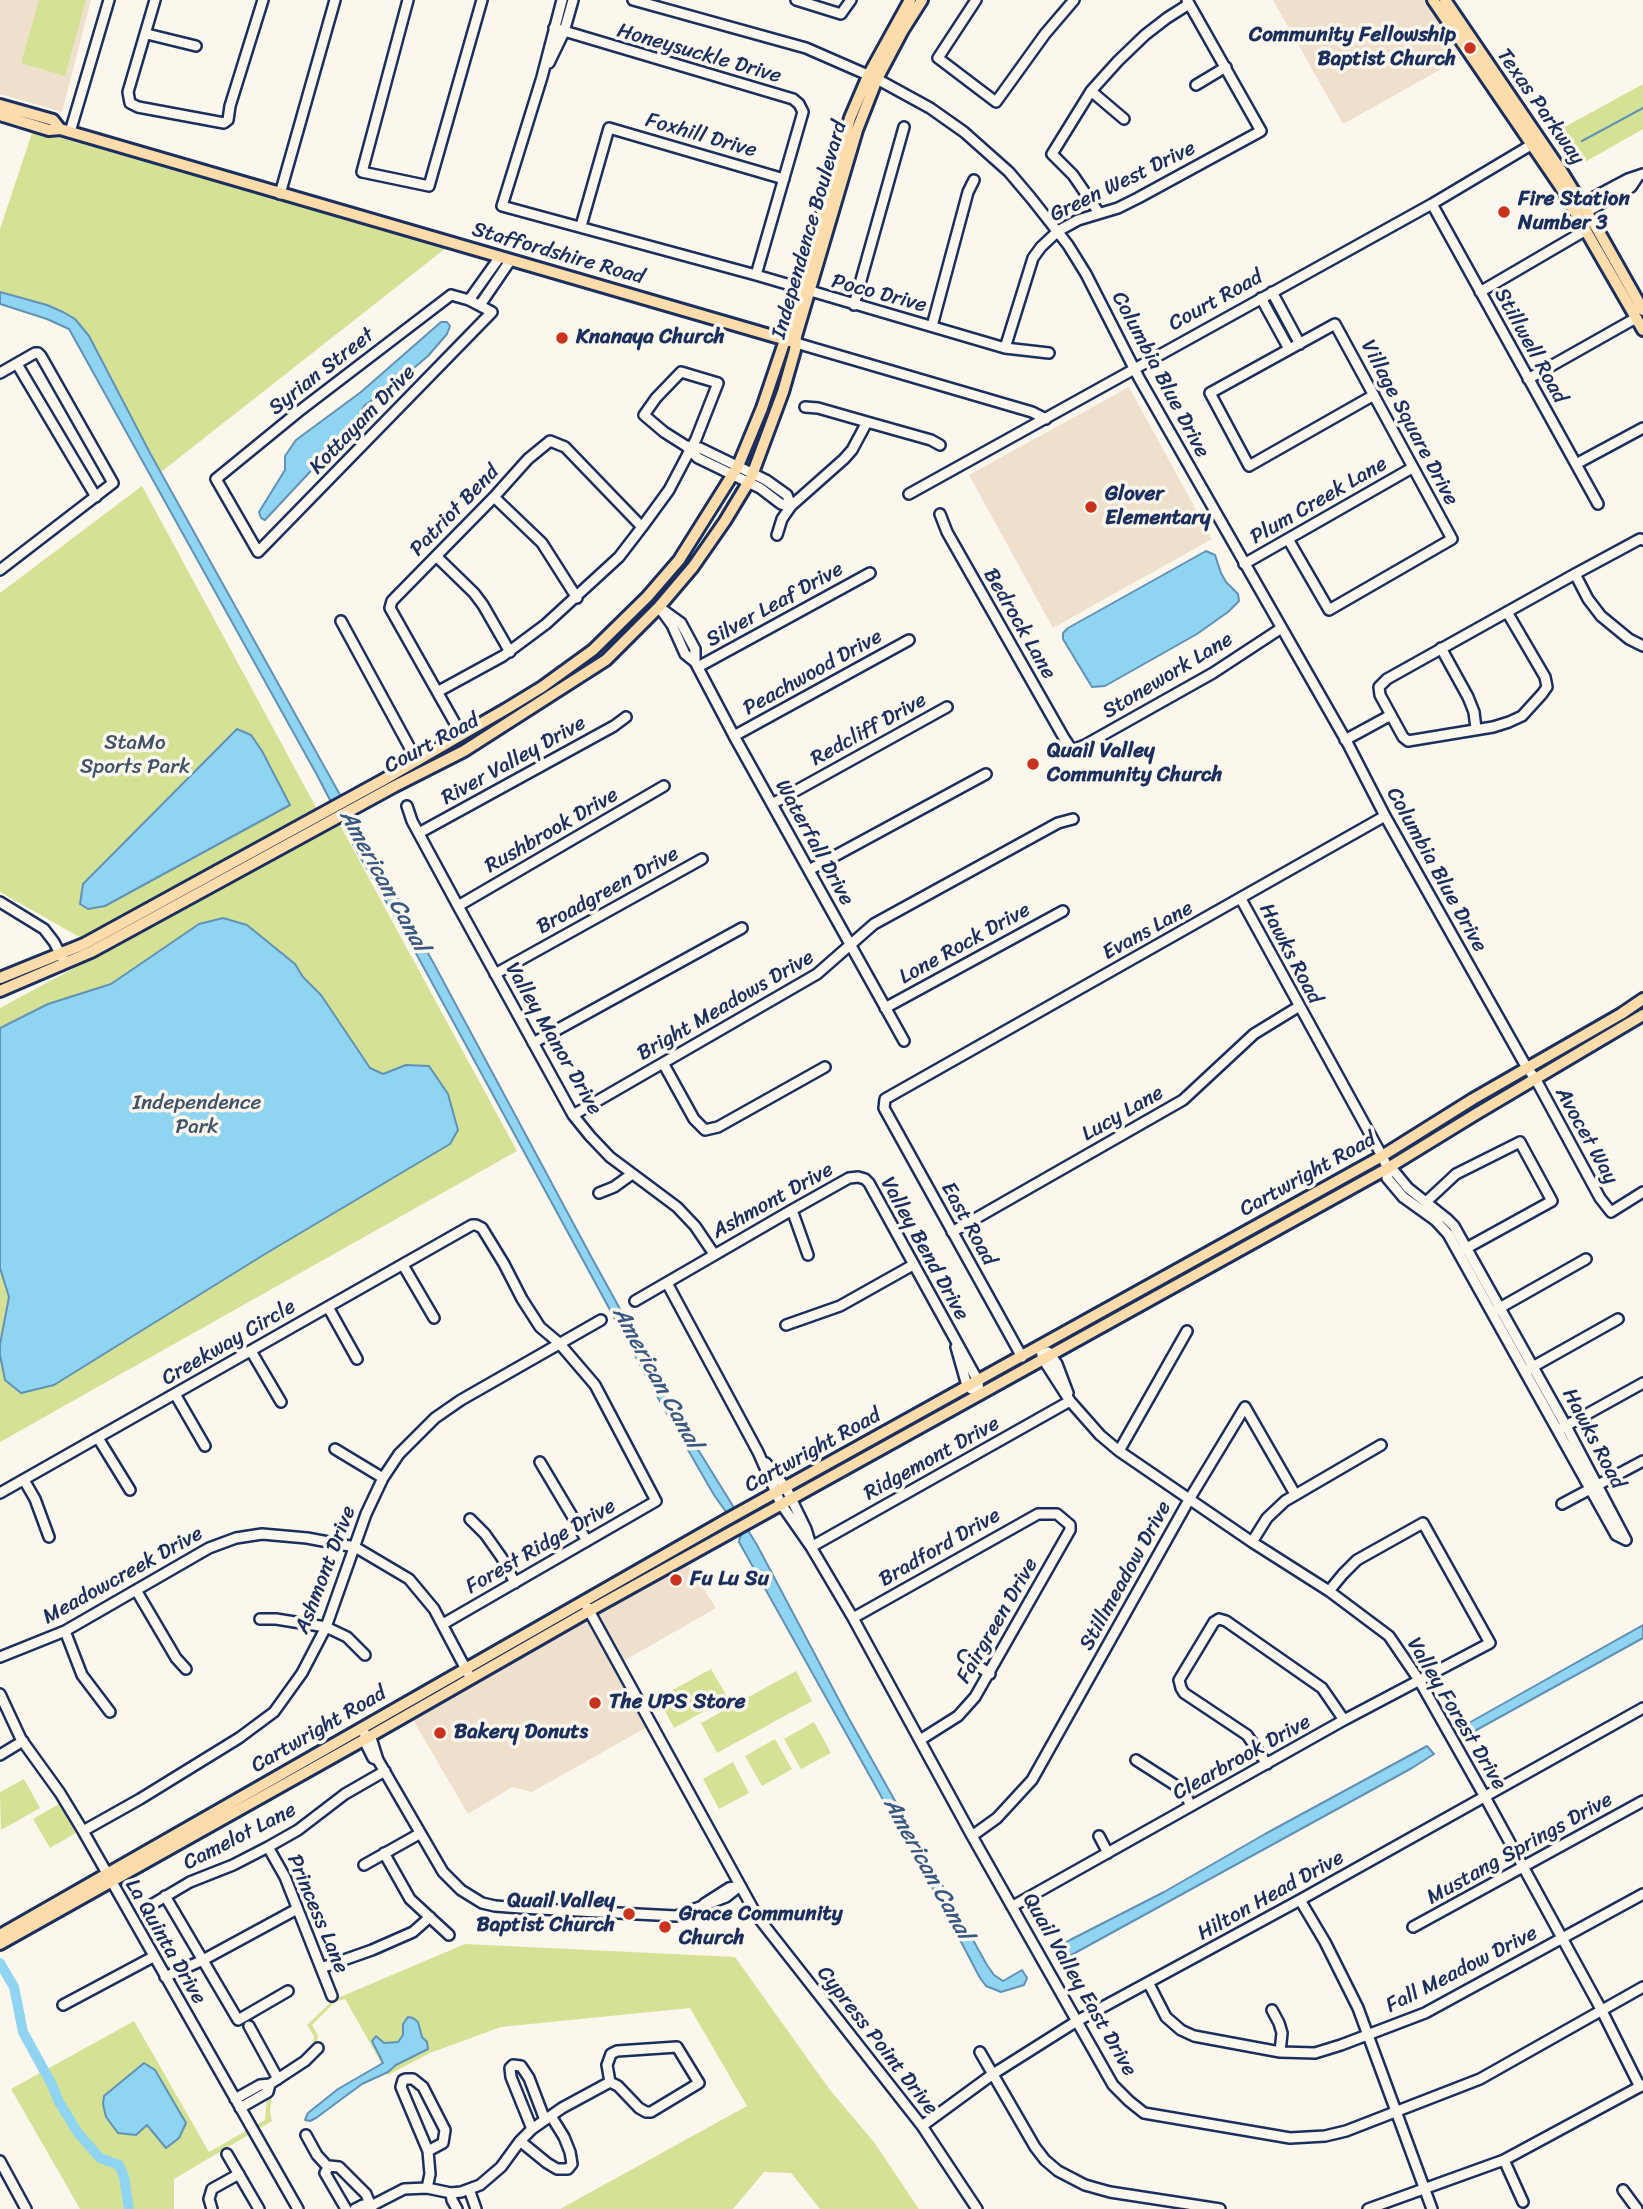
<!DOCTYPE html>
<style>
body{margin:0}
canvas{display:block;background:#fbf7ec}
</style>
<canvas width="1643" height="2209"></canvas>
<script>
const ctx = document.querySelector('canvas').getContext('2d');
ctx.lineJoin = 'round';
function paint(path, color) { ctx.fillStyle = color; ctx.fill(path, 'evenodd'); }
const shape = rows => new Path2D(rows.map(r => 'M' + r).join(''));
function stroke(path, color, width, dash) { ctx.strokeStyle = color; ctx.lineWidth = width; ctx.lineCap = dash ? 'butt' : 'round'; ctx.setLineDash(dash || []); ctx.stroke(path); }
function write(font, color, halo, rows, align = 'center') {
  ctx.font = font + ' Sriracha,sans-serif'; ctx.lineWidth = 7; ctx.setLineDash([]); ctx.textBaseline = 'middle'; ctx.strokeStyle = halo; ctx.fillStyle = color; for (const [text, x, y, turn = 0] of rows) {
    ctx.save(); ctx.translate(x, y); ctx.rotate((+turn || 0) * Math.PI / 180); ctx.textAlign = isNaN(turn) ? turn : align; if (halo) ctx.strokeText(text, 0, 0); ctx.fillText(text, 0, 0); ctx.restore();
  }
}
paint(shape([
 [0,0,91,0,62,112,0,94],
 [1273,0,1427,0,1461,58,1343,124],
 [1129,387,1212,539,1053,628,969,475],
 [686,1561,716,1608,613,1667,647,1727,532,1792,512,1787,468,1814,412,1718]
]), '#efe0cd');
paint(shape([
 [39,0,86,0,65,76,21,63],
 [1643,84,1643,129,1578,166,1552,134],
 [33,130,446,248,161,472,89,336,0,291,0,229],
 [142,486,318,811,83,939,0,892,0,593],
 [340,825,517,1151,0,1442,0,1008],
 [711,1669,728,1698,674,1728,658,1698],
 [796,1671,812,1701,717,1753,701,1723],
 [814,1722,831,1753,801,1769,784,1739],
 [775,1739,792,1769,762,1786,745,1756],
 [733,1762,749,1793,719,1809,703,1779],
 [24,1779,40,1808,1,1830,0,1792],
 [59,1804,76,1833,50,1848,33,1819],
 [465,1944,735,1957,830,2090,874,2142,919,2209,820,2209,791,2173,764,2172,733,2209,560,2209,747,2106,690,2008,501,2027,430,2053,388,2075,345,1999,335,2002,312,2025,318,2035,314,2060,289,2075,277,2086,272,2096,270,2111,272,2121,174,2179,174,2209,80,2209,11,2089,134,2021,209,2152,265,2120,267,2097,273,2085,311,2058,314,2036,307,2025,333,2000]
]), '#d5e296');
const water = shape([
 [0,292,47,305,63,312,75,319,89,336,150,453,434,964,593,1260,694,1443,757,1545,848,1717,987,1965,994,1975,1003,1981,1022,1970,1027,1978,1024,1985,1001,1992,986,1986,980,1978,937,1896,739,1542,741,1533,714,1495,658,1398,412,946,356,850,317,775,69,329,47,319,0,304,0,292],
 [441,322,447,322,450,326,447,334,428,356,388,390,365,405,350,429,265,520,261,518,259,512,285,470,285,456,296,440,361,392,441,322],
 [1206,551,1215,555,1221,573,1226,582,1238,594,1239,601,1228,612,1197,634,1105,686,1092,687,1063,639,1063,633,1068,628,1206,551],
 [237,729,251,735,262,751,290,805,105,906,88,909,80,904,83,884,237,729],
 [223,918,247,925,295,964,303,977,321,995,370,1068,383,1074,406,1065,429,1066,448,1094,458,1130,450,1144,265,1254,54,1385,21,1393,5,1380,0,1355,0,1344,9,1297,0,1268,0,1028,48,1004,111,984,199,924,223,918],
 [1643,1625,1643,1638,1471,1733,1467,1724,1643,1625],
 [1427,1746,1434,1754,1412,1768,1064,1959,1060,1958,1057,1952,1058,1947,1070,1940,1164,1892,1265,1834,1427,1746],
 [408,2017,413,2018,418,2022,422,2037,427,2042,428,2049,396,2065,388,2072,362,2084,316,2118,310,2121,305,2120,308,2113,338,2089,383,2063,372,2041,376,2036,384,2043,398,2042,403,2035,403,2024,408,2017],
 [144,2063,155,2070,186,2123,179,2138,166,2148,147,2125,136,2135,118,2133,106,2117,103,2104,104,2096,144,2063]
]);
paint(water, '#8fd4f0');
stroke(water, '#6192b6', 2);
stroke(shape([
 [1582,141,1643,108]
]), '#6192b6', 2);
stroke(shape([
 [0,1963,14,1987,23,2032,51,2083,59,2102,78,2133,100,2158,119,2165,124,2177,129,2209]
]), '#8fd4f0', 10);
const minor = shape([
 [155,0,128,92,130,103,138,107,224,123,228,120,230,106,263,0],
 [408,0,362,172,429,186,482,0],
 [562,0,542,77,502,206,756,275,1005,348,1049,353],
 [633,0,806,48,877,79,930,108,964,132,1009,172,1031,198,1068,245,1086,274,1139,378,1348,744,1385,816,1527,1068,1535,1078,1600,1198,1611,1212,1643,1192],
 [796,0,841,14,851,0],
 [976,0,938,58,996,102,1045,34,1074,0],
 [554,28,793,99,799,104,803,112,756,275],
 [147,34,196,46],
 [549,63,564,32,573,0],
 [1196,85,1226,67],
 [1091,91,1124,119],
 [70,132,109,0],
 [280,194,335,0],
 [1432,204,1598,504],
 [1581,204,1628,179,1643,174],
 [1586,212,1631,187,1637,178],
 [1099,213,1073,175,1052,154,1091,91,1118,61,1145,35,1167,18,1189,4],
 [581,226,609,128,784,179],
 [1272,292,1300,344],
 [1480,292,1586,230],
 [451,295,469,300,492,312,258,552,216,479,298,412,451,295],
 [1261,298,1289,349],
 [469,300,499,258],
 [480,305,510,261],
 [854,305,904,127],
 [932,326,968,192,974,180],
 [796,343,1032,412,1046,419],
 [1005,348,1033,258,1041,247,1058,231,1078,220,1118,208,1138,198,1261,131,1187,0],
 [17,364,96,497],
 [0,373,35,353,38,353,41,356,113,483,0,570],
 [1528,379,1636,318],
 [805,407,818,408,867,422,931,440,940,445],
 [1576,464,1643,428],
 [909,494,1432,204,1536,142],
 [494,497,542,543,577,598],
 [940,514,947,532,1064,738,1072,750,1085,745,1213,673,1280,629],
 [777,535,782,519,791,506,844,459,852,450,867,422],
 [1288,539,1329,610,1452,539,1335,324,1210,393,1249,466,1374,395],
 [436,556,474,593,483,605,510,652],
 [1244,564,1412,468],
 [1575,574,1588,599,1601,616,1629,639,1643,646],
 [659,607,672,625,685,654,695,662,734,736,904,1041],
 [663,610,681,623,695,649,695,662],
 [1507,612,1545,677,1547,687,1542,694,1522,716,1509,722,1493,727,1408,741,1403,737,1380,695,1379,687,1387,679,1575,574,1640,539,1643,540],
 [341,621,417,761],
 [1441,648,1468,697,1474,712,1476,729],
 [698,667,870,573],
 [439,691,503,656,546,624,619,557,642,527,669,490,690,450,692,447,696,439,718,383,681,372,656,398,644,415,664,432,686,446,698,458,760,488,781,504,791,506,787,495,766,480,700,448,692,447,686,446],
 [461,734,390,608,392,601,494,497,528,459,550,441,565,447,642,527],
 [734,736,909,640],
 [1345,740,1391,715],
 [772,804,947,707],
 [407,806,412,821,458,906,573,1115,590,1136,610,1157,677,1207,695,1226,714,1254],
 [419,833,614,726,626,717],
 [809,870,986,774],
 [1241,899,1382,1156,1389,1171,1387,1178,1403,1197,1435,1220,1448,1234,1616,1535,1626,1540],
 [0,902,44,929,54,942,63,959],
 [458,906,664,786],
 [495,974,702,859],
 [885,1008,1063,911],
 [533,1043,742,928],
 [663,1063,694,1119,705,1130,718,1127,825,1067],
 [573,1115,817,974,874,924,1058,823,1073,819],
 [1389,1171,1394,1171,1408,1188,1447,1219,1454,1226,1566,1426,1626,1540],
 [599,1193,614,1187,632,1174],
 [1426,1202,1456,1174,1520,1142,1552,1201,1463,1250],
 [792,1210,808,1255],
 [952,1232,1183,1100,1254,1034,1298,1007],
 [403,1265,434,1318],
 [667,1283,758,1452,781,1504,811,1547,853,1618,972,1836,1113,2085,1129,2101,1144,2113,1290,2138,1325,2136,1346,2131,1480,2079,1643,1987],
 [635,1301,792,1210,849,1178,858,1177,865,1179,869,1183,978,1381,979,1395],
 [328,1307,357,1359],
 [1496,1310,1586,1259],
 [786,1325,840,1306,913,1265],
 [956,1347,966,1382,971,1389],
 [1040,1347,1043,1359,1070,1401,1100,1435,1119,1451,1252,1542,1329,1591,1389,1636,1419,1680,1485,1797,1602,2011,1640,2087],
 [251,1351,281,1402],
 [1048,1352,1057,1364,1068,1393],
 [1022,1357,884,1108,885,1099,1385,816],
 [1529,1369,1618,1319],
 [175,1394,205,1446],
 [1562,1428,1643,1383],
 [98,1438,130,1490],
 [335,1449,383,1478],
 [1119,1451,1187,1331],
 [540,1462,587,1541],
 [766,1463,786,1488,806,1529,810,1542],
 [24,1480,35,1499,49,1537],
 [0,1493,472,1225,476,1225,482,1228,504,1264,522,1299,540,1327,559,1343,595,1385,656,1501,443,1624],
 [1562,1504,1643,1461],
 [470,1519,485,1534,502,1558,515,1583],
 [1252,1542,1267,1518,1285,1501,1381,1445],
 [811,1547,1070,1401],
 [136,1590,176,1658,186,1669],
 [587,1607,757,1916,922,2126,977,2209],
 [853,1618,1038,1514,1057,1514,1070,1525,1070,1530,975,1697,958,1716,920,1740],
 [260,1619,276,1619,326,1627,347,1637,365,1655],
 [65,1631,82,1675,110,1712],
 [964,1656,990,1674],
 [0,1657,65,1631,209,1548,236,1538,262,1534,307,1538,355,1547,409,1579,434,1609,469,1675],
 [0,1694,21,1739,60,1793,83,1831,298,2209],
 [364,1733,372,1741,378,1760,443,1872,461,1890,482,1903,495,1906,521,1908,676,1916,726,1897,740,1886],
 [367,1738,366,1744,373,1758,378,1760],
 [0,1755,23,1741],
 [1136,1760,1175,1785,1186,1796,1191,1806],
 [1267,1764,1247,1735,1184,1693,1181,1688,1179,1680,1214,1622,1219,1619,1226,1621,1322,1688,1344,1720],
 [83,1831,140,1799,239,1738,274,1712,302,1673,326,1627,366,1514,383,1478,399,1454,435,1418,461,1400,601,1320],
 [972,1836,997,1818,1032,1780,1190,1498,1245,1407,1295,1494],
 [1099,1836,1108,1853],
 [268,1847,285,1877,332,1996],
 [384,1853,410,1899,449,1935],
 [364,1865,419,1834],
 [165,1896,238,2020,288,1991],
 [1300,1900,1325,1942,1358,2008,1432,2209],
 [704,1904,729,1888,740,1886],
 [1013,1906,1344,1720,1490,1643,1423,1523,1357,1560,1343,1574,1329,1591],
 [146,1908,190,1882,233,1865,268,1847,298,1830,345,1794,385,1771],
 [1413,1927,1643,1801],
 [321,1968,372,1950,413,1932,430,1917],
 [165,1977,203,1960,297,1909],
 [1149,1984,1166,2017,1181,2030,1194,2036,1280,2052,1315,2053,1341,2045,1425,2013,1643,1894],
 [63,2005,153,1957],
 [1272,2010,1279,2023,1282,2033,1280,2052],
 [249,2026,278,2079],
 [677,2047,699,2083,651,2112,646,2112,639,2108,618,2086,610,2082,607,2065,611,2054,617,2051,677,2047],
 [980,2052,1035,2147,1045,2160,1058,2171,1085,2185,1110,2192,1220,2209],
 [235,2099,260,2085,270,2084,305,2061,318,2048],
 [240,2108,268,2092,270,2084],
 [922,2126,993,2074,1077,2021,1300,1900,1643,1708],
 [532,2129,511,2077,510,2068,513,2065,521,2066,529,2078,545,2120],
 [306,2135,317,2155,328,2167],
 [520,2141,547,2163,557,2169,568,2169,572,2164,570,2152,564,2137,551,2116],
 [227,2154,259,2209],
 [1504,2160,1523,2202],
 [0,2161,26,2209],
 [427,2188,430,2174,428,2151,401,2087,403,2080,406,2079,413,2079,423,2087,445,2130,443,2143,428,2151],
 [469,2189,476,2209],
 [1623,2190,1637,2209],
 [451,2193,452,2200,457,2209],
 [212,2209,209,2199,212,2189,239,2174],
 [346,2209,325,2173,329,2166,339,2167,366,2194,372,2209],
 [355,2209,363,2205,371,2206,404,2189,427,2188,451,2193,461,2192,480,2185,501,2167,520,2141,532,2129,562,2108,610,2082],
 [1368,2209,1504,2160,1643,2085]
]);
const major = shape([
 [1433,0,1560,186,1643,330],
 [1445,0,1562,172,1599,232,1643,310],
 [0,105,53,120,60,129],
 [0,115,49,130,60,129,790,341],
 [0,978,84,944,383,780,506,709,542,687,593,650,647,597,679,560,738,466,762,408,785,340,850,118,868,76,910,0],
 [0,991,91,952,395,786,464,751,606,660,659,607,693,567,725,521,751,478,783,392,795,350,796,336,857,130,877,79,903,30,922,0],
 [0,1935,726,1520,1382,1156,1473,1099,1621,1014,1643,999],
 [0,1944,367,1738,589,1611,1388,1168,1476,1114,1643,1015]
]);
stroke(minor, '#1b2f5e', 14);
stroke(major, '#1b2f5e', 16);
stroke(minor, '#fbf7ec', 9);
stroke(major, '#fddcac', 10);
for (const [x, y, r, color] of [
 [1470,48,7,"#c8321e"],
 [1504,212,7,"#c8321e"],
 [562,338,7,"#c8321e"],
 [1091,507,7,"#c8321e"],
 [1033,764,7,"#c8321e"],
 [676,1580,7,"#c8321e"],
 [595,1703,7,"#c8321e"],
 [440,1733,7,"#c8321e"],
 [629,1914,7,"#c8321e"],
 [665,1927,7,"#c8321e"]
]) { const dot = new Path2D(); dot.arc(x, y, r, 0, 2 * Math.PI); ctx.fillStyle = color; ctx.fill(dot); stroke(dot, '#fbf7ec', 2.5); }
write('bold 21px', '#1b2f5e', '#fbf7ec', [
 ["Community Fellowship",1456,36,"right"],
 ["Baptist Church",1456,60,"right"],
 ["Fire Station",1518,200],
 ["Number 3",1518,224],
 ["Knanaya Church",576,338],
 ["Glover",1105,495],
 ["Elementary",1105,519],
 ["Quail Valley",1047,752],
 ["Community Church",1047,776],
 ["Fu Lu Su",690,1580],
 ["The UPS Store",609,1703],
 ["Bakery Donuts",454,1733],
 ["Quail Valley",615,1902,"right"],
 ["Baptist Church",615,1926,"right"],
 ["Grace Community",679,1915],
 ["Church",679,1939]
], 'left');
write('21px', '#1b2f5e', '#fbf7ec', [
 ["Honeysuckle Drive",699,54,16],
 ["Texas Parkway",1540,107,55],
 ["Foxhill Drive",701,136,16],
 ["Green West Drive",1123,182,-26],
 ["Independence Boulevard",810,230,-74],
 ["Staffordshire Road",558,254,16],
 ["Poco Drive",879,294,15],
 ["Court Road",1216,301,-29],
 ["Stillwell Road",1530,346,61],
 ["Syrian Street",322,372,-38],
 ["Columbia Blue Drive",1160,375,62],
 ["Kottayam Drive",363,420,-46],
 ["Village Square Drive",1409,423,62],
 ["Plum Creek Lane",1319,501,-30],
 ["Patriot Bend",455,511,-46],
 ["Silver Leaf Drive",775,605,-29],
 ["Bedrock Lane",1019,624,60],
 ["Peachwood Drive",813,673,-29],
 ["Stonework Lane",1168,676,-31],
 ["Redcliff Drive",869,730,-29],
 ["Court Road",432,744,-28],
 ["River Valley Drive",514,761,-29],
 ["Rushbrook Drive",552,831,-30],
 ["Waterfall Drive",814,843,61],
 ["Columbia Blue Drive",1436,870,61],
 ["Broadgreen Drive",608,891,-29],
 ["Evans Lane",1148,931,-29],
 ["Lone Rock Drive",965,944,-29],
 ["Hawks Road",1290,954,62],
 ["Bright Meadows Drive",726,1006,-30],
 ["Valley Manor Drive",553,1039,60],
 ["Lucy Lane",1123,1114,-30],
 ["Avocet Way",1586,1136,61],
 ["Cartwright Road",1308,1175,-29],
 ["Ashmont Drive",773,1201,-29],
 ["East Road",968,1224,61],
 ["Valley Bend Drive",924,1249,61],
 ["Creekway Circle",229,1343,-30],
 ["Hawks Road",1593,1439,62],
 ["Cartwright Road",813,1451,-29],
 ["Ridgemont Drive",932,1459,-29],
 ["Forest Ridge Drive",541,1547,-30],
 ["Bradford Drive",940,1548,-30],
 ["Ashmont Drive",326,1570,-69],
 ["Meadowcreek Drive",123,1576,-29],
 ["Stillmeadow Drive",1126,1576,-61],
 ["Fairgreen Drive",998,1621,-60],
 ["Valley Forest Drive",1456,1714,59],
 ["Cartwright Road",319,1730,-30],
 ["Clearbrook Drive",1242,1758,-29],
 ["Camelot Lane",240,1837,-27],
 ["Mustang Springs Drive",1520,1849,-29],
 ["Hilton Head Drive",1271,1896,-29],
 ["Princess Lane",317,1914,67],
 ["La Quinta Drive",165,1942,60],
 ["Fall Meadow Drive",1462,1970,-27],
 ["Quail Valley East Drive",1079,1985,60],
 ["Cypress Point Drive",877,2041,52]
]);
write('21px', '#405369', '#fbf7ec', [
 ["StaMo",135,744],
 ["Sports Park",135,768],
 ["Independence",197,1104],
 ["Park",197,1128]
]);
write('italic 23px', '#385882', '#fbf7ec', [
 ["American Canal",383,881,61],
 ["American Canal",656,1378,61],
 ["American Canal",927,1869,61]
]);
</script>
